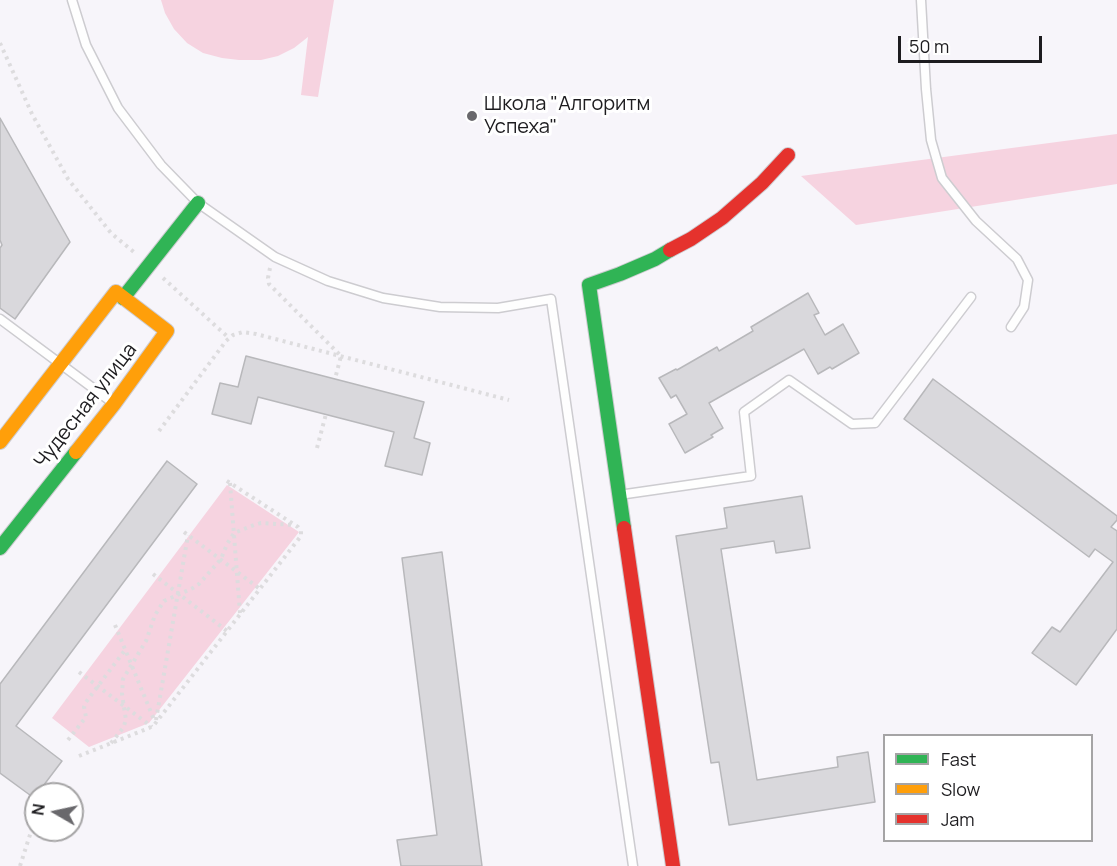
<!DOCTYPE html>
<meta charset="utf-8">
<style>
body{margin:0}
#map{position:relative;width:1117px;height:866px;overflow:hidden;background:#f7f5fa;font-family:Manrope,sans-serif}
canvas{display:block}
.legend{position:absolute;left:883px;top:734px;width:210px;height:108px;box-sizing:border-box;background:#fff;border:2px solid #a5a4a5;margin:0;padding:8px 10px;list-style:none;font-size:18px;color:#1d1c1f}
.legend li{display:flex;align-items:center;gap:12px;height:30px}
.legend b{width:30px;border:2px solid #a5a4a5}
.north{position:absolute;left:24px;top:782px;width:60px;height:60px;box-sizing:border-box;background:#fff;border:2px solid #a5a4a5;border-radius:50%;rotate:279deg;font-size:16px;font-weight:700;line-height:24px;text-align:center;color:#1d1c1f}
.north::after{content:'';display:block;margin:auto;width:21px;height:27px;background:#69686c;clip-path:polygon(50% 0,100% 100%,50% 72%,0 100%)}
.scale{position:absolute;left:898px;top:36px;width:144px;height:27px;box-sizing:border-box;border:3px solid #1d1c1f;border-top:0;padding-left:8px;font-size:18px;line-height:21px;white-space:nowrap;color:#1d1c1f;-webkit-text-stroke:4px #fff;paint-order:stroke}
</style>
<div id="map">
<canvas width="1117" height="866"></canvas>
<ul class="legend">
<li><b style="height:8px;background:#30b455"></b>Fast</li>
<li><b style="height:8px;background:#ff9f0a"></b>Slow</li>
<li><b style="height:8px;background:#e5322d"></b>Jam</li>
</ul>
<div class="north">N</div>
<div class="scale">50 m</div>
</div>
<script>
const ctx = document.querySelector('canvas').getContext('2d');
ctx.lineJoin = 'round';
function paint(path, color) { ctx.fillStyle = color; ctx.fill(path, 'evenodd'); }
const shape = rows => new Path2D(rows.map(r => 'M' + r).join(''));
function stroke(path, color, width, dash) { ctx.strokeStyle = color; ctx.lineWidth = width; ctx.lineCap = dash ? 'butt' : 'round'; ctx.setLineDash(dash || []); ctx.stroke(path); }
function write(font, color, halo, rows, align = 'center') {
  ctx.font = font + ' Manrope,sans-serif'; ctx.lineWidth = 6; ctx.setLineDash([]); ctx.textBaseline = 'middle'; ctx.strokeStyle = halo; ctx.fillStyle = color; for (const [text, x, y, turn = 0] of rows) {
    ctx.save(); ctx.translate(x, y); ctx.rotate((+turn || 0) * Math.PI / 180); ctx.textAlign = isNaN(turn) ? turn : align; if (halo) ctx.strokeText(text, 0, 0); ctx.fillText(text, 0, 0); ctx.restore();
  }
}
paint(shape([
 [161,0,334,0,318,97,301,95,308,37,294,48,278,56,261,60,239,60,222,58,203,53,187,43,174,29,165,13],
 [1117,134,1117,184,856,225,801,176],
 [227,485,299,532,149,723,89,747,52,718]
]), '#f6d3e0');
const building = shape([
 [0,118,70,242,15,319,0,308,0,248,2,245,0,240,0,118],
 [808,293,819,313,814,315,825,335,843,324,859,353,832,369,830,367,818,374,804,349,709,403,723,428,711,435,713,437,685,453,669,424,687,414,676,395,671,398,659,378,676,369,677,370,717,347,719,351,753,331,751,327,808,293],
 [246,356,424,402,414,438,430,443,422,475,385,466,394,432,258,397,251,424,212,414,220,383,238,387,246,356],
 [933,379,1117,516,1117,520,1111,527,1117,531,1117,629,1076,685,1032,653,1052,627,1060,632,1113,562,1095,549,1089,557,904,419,933,379],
 [167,461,197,484,16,726,62,761,34,798,0,773,0,684,167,461],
 [802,496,810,548,776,553,774,541,721,549,757,780,838,767,837,757,868,752,875,802,729,825,719,762,711,763,676,536,727,528,724,508,802,496],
 [442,552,482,866,401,866,397,840,437,835,402,558,442,552]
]);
paint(building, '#d9d8dc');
stroke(building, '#b8b8bb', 1.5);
const lane = shape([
 [72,0,86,45,118,108,161,165,198,203,275,257,328,281,383,298,440,307,498,308,551,299,633,866],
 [921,0,926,89,931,140,942,178,976,221,1017,259,1028,280,1024,307,1011,327],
 [0,319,113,403],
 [619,495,751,476,744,412,789,380,852,424,875,423,971,297]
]);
const fast = shape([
 [123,298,198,203],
 [624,528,589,285,620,274,655,259,670,250],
 [0,548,76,452]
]);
const slow = shape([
 [0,442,116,292,167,331,114,404,76,452]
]);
const jam = shape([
 [670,250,691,239,722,218,762,183,788,155],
 [624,528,673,866]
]);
stroke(lane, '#cdccd0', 11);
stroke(fast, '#cdccd0', 16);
stroke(slow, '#cdccd0', 16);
stroke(jam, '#cdccd0', 16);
stroke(shape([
 [0,43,32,114,68,179,111,233,135,253],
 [270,268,268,278,269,284,341,356,335,379],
 [163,278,229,338],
 [159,431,226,341,233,335,243,332,256,334,509,400],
 [317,448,326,414],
 [230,483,240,613],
 [184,532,260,589],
 [153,574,227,631],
 [115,625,155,722],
 [79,672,152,727],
 [156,720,188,535],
 [68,740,86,717,84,707,86,702,125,650],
 [111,743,123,728,126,720,122,694,123,679,146,641,155,615,164,601,193,588,199,584,221,559,227,544,234,533,254,525,261,523,294,525],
 [79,756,149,728,154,725,301,536,301,531,298,527,224,479],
 [20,866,36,816]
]), '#dddcde', 4, [3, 4.5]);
stroke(lane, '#fefefe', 8);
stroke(fast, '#30b455', 14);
stroke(slow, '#ff9f0a', 14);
stroke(jam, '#e5322d', 14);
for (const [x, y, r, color] of [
 [472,116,6,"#69686c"]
]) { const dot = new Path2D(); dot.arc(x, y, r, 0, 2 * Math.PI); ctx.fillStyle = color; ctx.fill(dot); stroke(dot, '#fff', 2); }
write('20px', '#1d1c1f', '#fff', [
 ["Школа \"Алгоритм",484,104],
 ["Успеха\"",484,127]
], 'left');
write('20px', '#1d1c1f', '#fff', [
 ["Чудесная улица",86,406,-52]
]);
</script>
